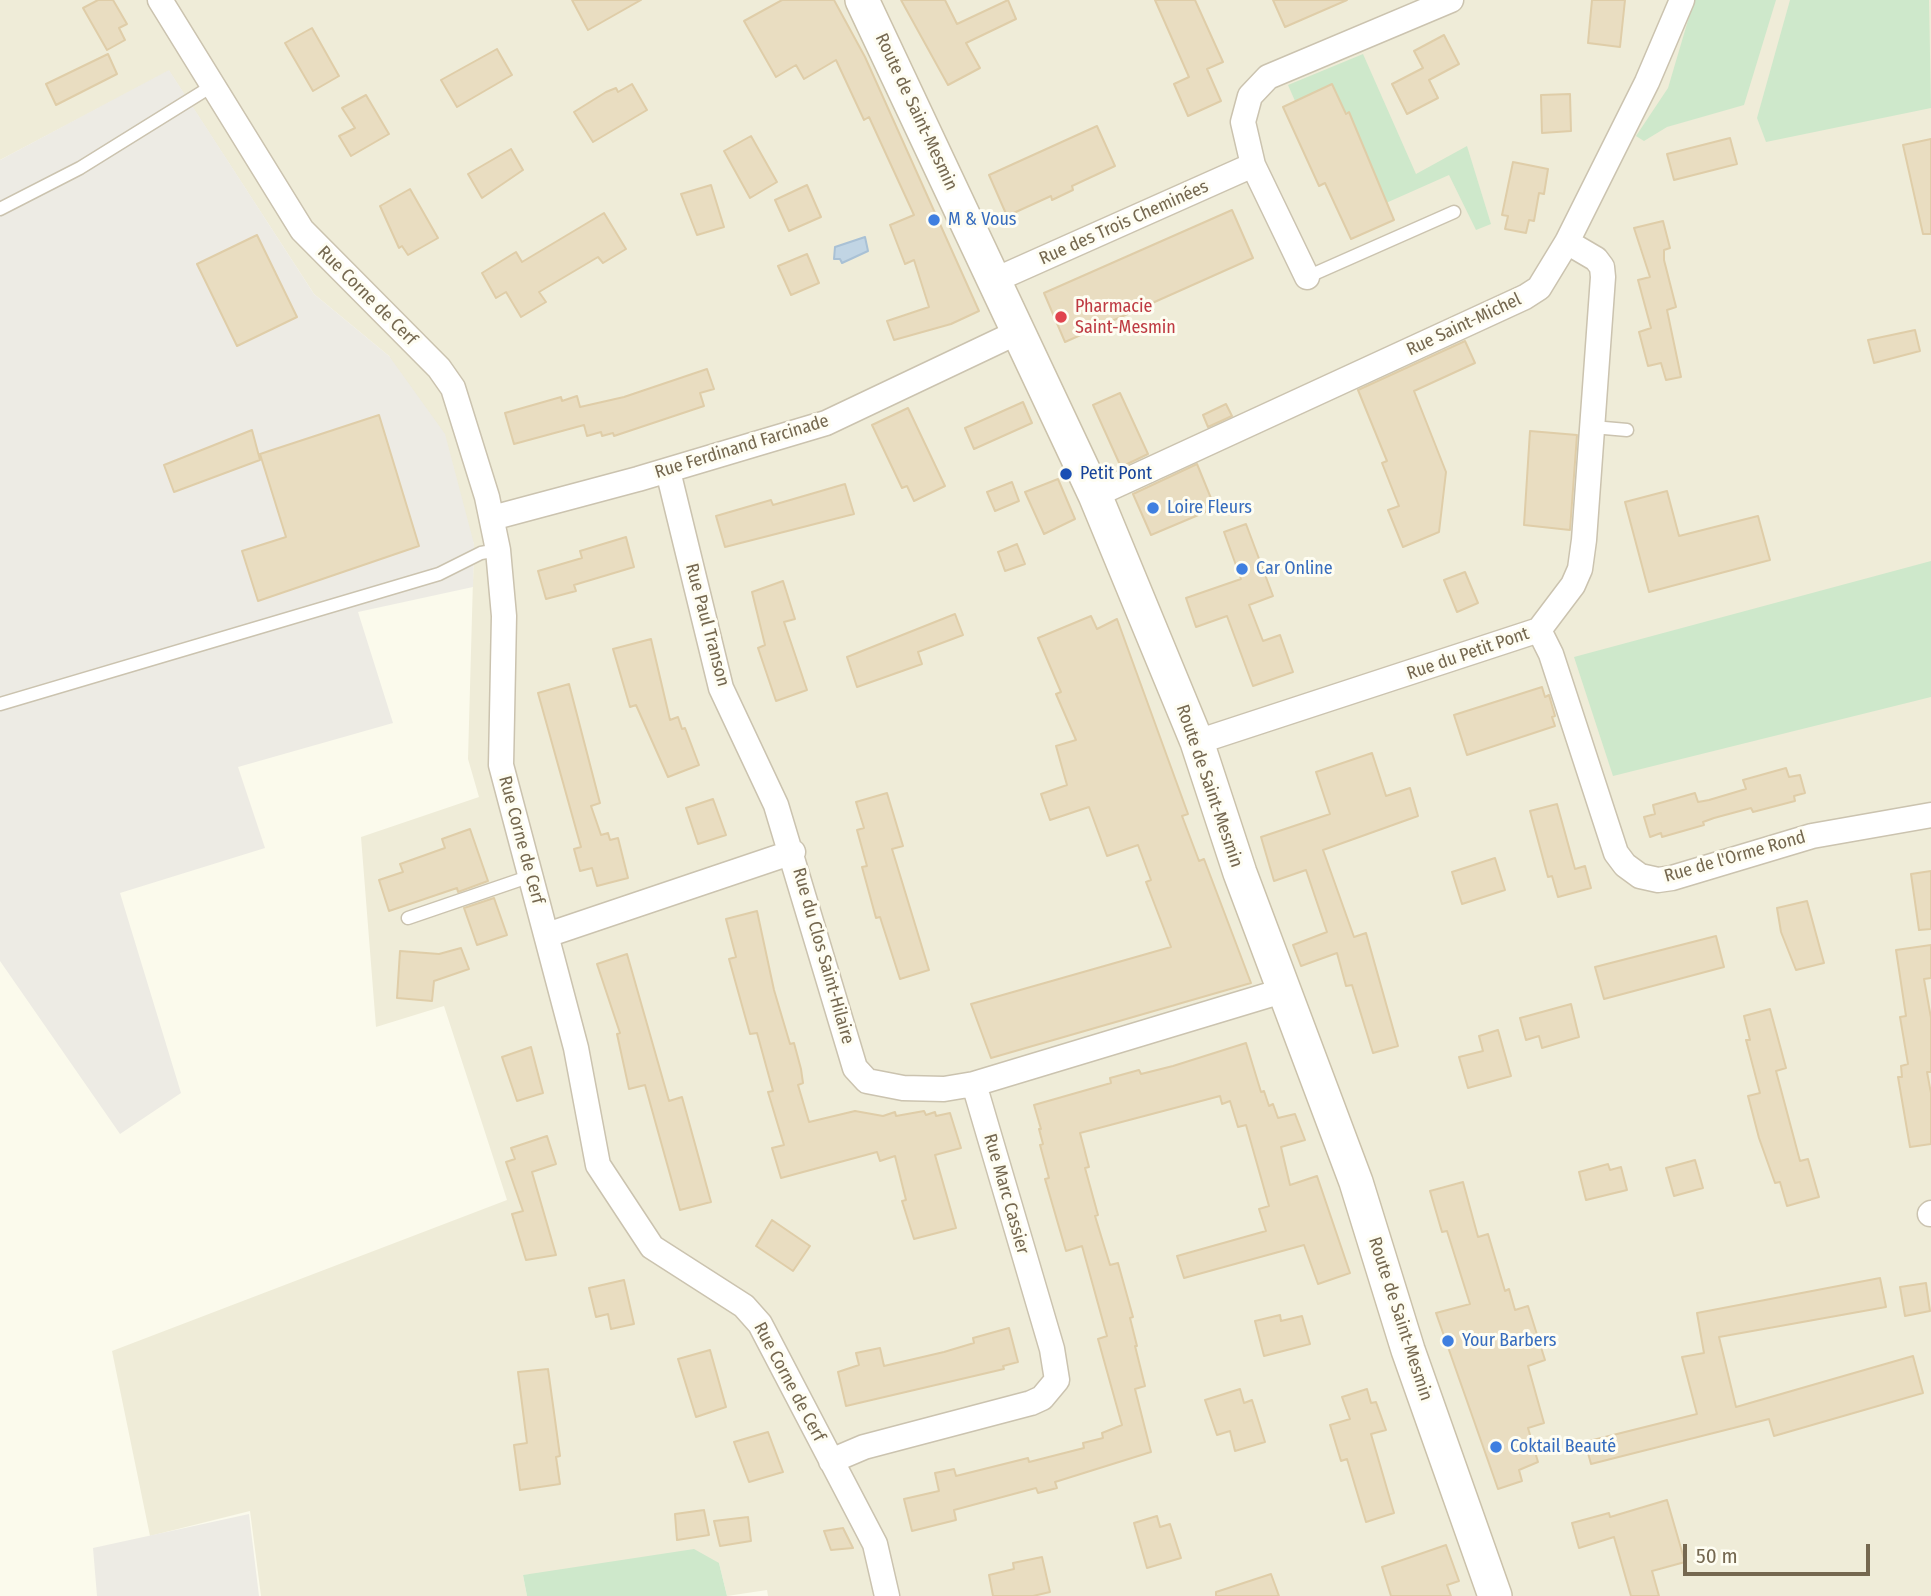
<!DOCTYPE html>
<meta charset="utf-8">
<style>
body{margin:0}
#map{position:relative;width:1931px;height:1596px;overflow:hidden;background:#fbfaec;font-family:"Fira Sans Condensed",sans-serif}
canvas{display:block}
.scale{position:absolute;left:1683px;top:1544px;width:187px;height:32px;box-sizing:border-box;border:4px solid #756850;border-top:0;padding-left:9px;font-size:21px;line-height:24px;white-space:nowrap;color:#756850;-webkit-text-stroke:5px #fefdf2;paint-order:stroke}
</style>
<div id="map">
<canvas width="1931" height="1596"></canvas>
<div class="scale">50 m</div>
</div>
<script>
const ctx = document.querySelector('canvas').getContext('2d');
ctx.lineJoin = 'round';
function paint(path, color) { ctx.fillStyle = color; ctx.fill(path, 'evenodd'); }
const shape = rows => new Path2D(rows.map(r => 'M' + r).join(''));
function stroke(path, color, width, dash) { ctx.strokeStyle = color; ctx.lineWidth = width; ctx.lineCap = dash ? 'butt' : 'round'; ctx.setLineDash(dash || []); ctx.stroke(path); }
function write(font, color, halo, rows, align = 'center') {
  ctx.font = font + ' "Fira Sans Condensed",sans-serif'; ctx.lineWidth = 6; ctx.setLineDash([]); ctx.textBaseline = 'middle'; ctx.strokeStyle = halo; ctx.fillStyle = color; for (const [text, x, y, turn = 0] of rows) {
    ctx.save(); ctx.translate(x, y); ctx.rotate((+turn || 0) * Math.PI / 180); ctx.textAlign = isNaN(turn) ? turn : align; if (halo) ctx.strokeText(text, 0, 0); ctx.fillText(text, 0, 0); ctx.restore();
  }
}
paint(shape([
 [0,0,1931,0,1931,1596,768,1596,767,1590,727,1596,719,1563,523,1575,527,1596,261,1596,250,1511,150,1536,112,1351,507,1200,444,1006,376,1027,361,837,479,797,468,759,474,544,389,356,314,294,169,71,0,160]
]), '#efecd8');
paint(shape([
 [169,70,314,294,389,356,445,434,474,544,473,587,358,612,393,723,238,767,265,848,120,893,181,1093,120,1134,0,961,0,160],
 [249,1514,259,1596,97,1596,93,1548]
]), '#edebe4');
paint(shape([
 [1694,0,1776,0,1744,105,1667,127,1644,141,1636,136,1668,88],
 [1790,0,1929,0,1931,108,1766,142,1757,118],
 [1363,54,1416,174,1467,146,1491,224,1476,230,1449,175,1386,203,1349,112,1345,112,1332,85,1295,101,1288,85],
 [1931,561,1931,697,1613,776,1574,657],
 [694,1549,719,1563,727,1596,527,1596,523,1575]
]), '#cee8cb');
const water = shape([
 [865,237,868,251,842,263,840,259,834,259,835,247,865,237]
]);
paint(water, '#c1d5e4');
stroke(water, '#a9c1d5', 2);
const building = shape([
 [98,0,113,0,127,24,119,28,125,40,107,50,83,8,98,0],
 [572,0,641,0,588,30,572,0],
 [782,0,834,0,865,57,979,311,951,324,894,340,887,321,929,307,914,260,905,264,890,225,914,215,869,117,864,120,836,60,804,79,796,65,776,77,744,21,782,0],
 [901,0,945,0,957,24,1008,0,1016,19,966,43,980,68,948,85,901,0],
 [1155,0,1195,0,1223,62,1207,69,1221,101,1188,116,1174,84,1189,77,1155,0],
 [1273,0,1347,0,1285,27,1273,0],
 [1592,0,1625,0,1620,47,1588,43,1592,0],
 [312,28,339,76,313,91,285,43,312,28],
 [1444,35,1459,64,1429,80,1438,98,1407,114,1392,84,1423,68,1414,51,1444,35],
 [497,49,512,75,457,107,441,80,497,49],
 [108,54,117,74,56,105,46,84,108,54],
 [632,84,647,110,593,142,574,112,606,92,616,88,618,92,632,84],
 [1332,84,1346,114,1349,112,1394,220,1351,239,1325,183,1319,186,1283,107,1332,84],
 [1570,94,1571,131,1542,133,1541,95,1570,94],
 [366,95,389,134,351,156,339,136,355,128,342,108,366,95],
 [1097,126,1115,166,1072,186,1073,190,1052,200,1051,196,1007,216,989,175,1097,126],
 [751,136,777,182,750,198,724,151,751,136],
 [1730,138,1737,164,1674,180,1667,154,1730,138],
 [1931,139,1931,234,1923,234,1903,145,1931,139],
 [511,149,523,170,482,198,468,174,511,149],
 [1513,162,1548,169,1544,194,1539,193,1534,221,1529,220,1526,233,1505,229,1508,216,1502,215,1513,162],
 [711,185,724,227,697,235,681,194,711,185],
 [807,185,821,217,789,231,775,200,807,185],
 [410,189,438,238,408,255,402,246,399,248,380,206,410,189],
 [1232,210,1253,258,1065,342,1044,293,1232,210],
 [604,213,626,249,603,263,598,257,539,292,546,302,521,317,506,292,496,298,482,273,516,252,522,262,604,213],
 [1663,221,1670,248,1664,250,1664,260,1676,307,1667,310,1681,377,1666,380,1661,363,1648,366,1639,332,1651,328,1638,280,1650,277,1634,228,1663,221],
 [257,235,297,317,237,346,197,264,257,235],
 [807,254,819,283,791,295,778,266,807,254],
 [1915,330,1920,351,1874,363,1868,340,1915,330],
 [1465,341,1475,363,1414,391,1446,472,1439,532,1403,547,1388,510,1399,506,1382,463,1387,461,1358,390,1465,341],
 [707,369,714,389,700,393,704,406,614,436,613,433,602,436,601,432,587,436,584,425,514,444,505,413,561,397,562,401,577,396,580,407,624,397,707,369],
 [1120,393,1148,454,1121,467,1093,405,1120,393],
 [1023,402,1032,423,974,449,965,428,1023,402],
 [1226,404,1232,416,1208,427,1203,415,1226,404],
 [908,408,945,486,914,501,907,486,902,488,872,425,908,408],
 [379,415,419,546,258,601,242,551,286,537,260,454,379,415],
 [252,430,260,460,174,492,164,465,252,430],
 [1530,431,1577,435,1570,530,1524,525,1530,431],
 [1197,464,1215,508,1151,535,1133,494,1197,464],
 [1058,479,1075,519,1044,534,1025,492,1058,479],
 [1012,482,1019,501,995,511,987,492,1012,482],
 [845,484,854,514,725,547,716,516,771,500,773,505,845,484],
 [1667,491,1679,536,1758,516,1770,560,1649,592,1625,502,1667,491],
 [1246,524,1273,596,1249,605,1263,641,1280,635,1293,672,1253,686,1227,616,1196,627,1186,598,1241,579,1224,532,1246,524],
 [626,537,634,567,574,585,576,591,546,599,538,571,582,558,580,551,626,537],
 [1017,544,1025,564,1005,571,998,552,1017,544],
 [1465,572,1478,603,1457,612,1444,580,1465,572],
 [783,581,795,619,784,622,807,690,776,701,758,648,765,645,752,592,783,581],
 [955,614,963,635,918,652,922,664,857,687,847,657,955,614],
 [1091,616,1097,629,1117,619,1188,814,1182,816,1199,861,1204,859,1251,983,991,1058,971,1004,1171,947,1146,882,1151,880,1138,845,1107,856,1089,807,1050,820,1041,794,1067,785,1056,746,1076,740,1056,694,1061,692,1038,638,1091,616],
 [651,639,670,720,678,717,682,729,685,728,699,765,668,777,636,705,630,707,613,649,651,639],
 [569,684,600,803,591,806,601,835,608,833,610,840,618,838,628,878,597,886,592,868,580,871,574,849,581,847,538,693,569,684],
 [1542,687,1545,697,1549,695,1555,716,1552,717,1555,726,1467,755,1454,715,1542,687],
 [1372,753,1386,796,1410,788,1418,816,1323,850,1354,937,1366,933,1398,1046,1373,1053,1352,985,1346,986,1337,953,1301,966,1293,945,1327,932,1306,870,1274,881,1261,837,1330,814,1316,772,1372,753],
 [1786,768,1789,777,1800,775,1805,793,1794,796,1795,801,1753,812,1751,808,1714,818,1703,822,1704,825,1662,837,1661,833,1650,837,1644,817,1655,814,1653,805,1695,793,1698,802,1709,800,1746,789,1743,780,1786,768],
 [887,793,903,846,892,849,929,970,900,979,880,917,876,918,862,867,867,866,857,830,864,828,856,802,887,793],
 [713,799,726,835,698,844,686,808,713,799],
 [1557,804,1575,869,1585,866,1591,888,1558,897,1552,876,1548,877,1530,811,1557,804],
 [470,829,488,881,458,892,457,888,389,911,379,880,403,872,400,864,445,848,442,839,470,829],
 [1495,858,1505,890,1462,904,1452,872,1495,858],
 [1931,871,1931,929,1919,930,1911,874,1931,871],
 [494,898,507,935,477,945,464,908,494,898],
 [1807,901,1824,963,1796,970,1781,932,1777,908,1807,901],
 [757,911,774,990,790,1044,794,1043,801,1069,803,1083,798,1085,809,1122,855,1111,883,1116,895,1112,896,1116,924,1111,926,1115,935,1112,936,1116,950,1113,961,1148,935,1155,956,1228,914,1239,902,1201,906,1200,895,1156,880,1161,877,1152,781,1178,772,1148,784,1145,768,1092,773,1091,757,1033,750,1034,729,959,736,957,726,919,757,911],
 [1716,936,1724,967,1604,999,1595,967,1716,936],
 [1931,945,1931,978,1924,979,1931,1018,1931,1072,1927,1072,1931,1093,1931,1144,1910,1147,1898,1077,1902,1077,1901,1066,1908,1064,1900,1017,1906,1016,1896,950,1931,945],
 [461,948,469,969,434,981,432,1001,397,998,400,951,439,954,461,948],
 [627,954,669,1101,682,1097,711,1202,680,1210,645,1085,629,1089,617,1034,620,1033,597,964,627,954],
 [1571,1004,1579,1037,1542,1048,1539,1036,1526,1040,1520,1018,1571,1004],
 [1770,1009,1786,1068,1776,1071,1800,1161,1808,1159,1819,1197,1787,1206,1780,1182,1775,1183,1759,1138,1748,1096,1760,1093,1746,1040,1750,1040,1744,1016,1770,1009],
 [1498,1030,1511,1076,1468,1088,1459,1057,1483,1051,1479,1036,1498,1030],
 [1246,1043,1261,1092,1264,1091,1269,1106,1273,1104,1278,1118,1295,1114,1305,1140,1281,1147,1290,1185,1317,1176,1350,1273,1318,1284,1304,1245,1184,1278,1177,1256,1266,1231,1259,1209,1269,1206,1246,1125,1238,1127,1230,1101,1222,1104,1220,1096,1080,1133,1089,1167,1085,1168,1098,1215,1095,1216,1110,1265,1118,1263,1133,1317,1130,1318,1137,1346,1135,1346,1145,1386,1135,1389,1151,1452,1055,1482,1057,1488,1038,1493,1036,1488,954,1510,956,1520,912,1531,904,1499,939,1491,935,1473,954,1469,956,1476,1028,1458,1029,1462,1084,1448,1083,1443,1103,1438,1102,1433,1122,1425,1098,1339,1107,1336,1082,1246,1066,1251,1045,1179,1049,1178,1040,1145,1043,1144,1039,1129,1041,1129,1034,1105,1111,1083,1110,1078,1139,1070,1141,1074,1173,1066,1246,1043],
 [531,1047,543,1093,517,1101,502,1057,531,1047],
 [547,1136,556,1164,532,1172,556,1255,526,1260,512,1214,523,1211,506,1162,515,1159,511,1148,547,1136],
 [1695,1160,1703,1188,1674,1196,1666,1168,1695,1160],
 [1608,1164,1610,1170,1621,1167,1627,1190,1586,1200,1579,1172,1608,1164],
 [1463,1182,1478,1237,1488,1234,1505,1291,1509,1289,1515,1310,1528,1306,1545,1360,1528,1366,1544,1423,1528,1428,1538,1462,1519,1470,1522,1481,1498,1489,1436,1313,1470,1304,1447,1231,1442,1232,1430,1191,1463,1182],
 [772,1220,810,1246,793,1271,756,1246,772,1220],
 [1880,1278,1886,1307,1719,1337,1736,1407,1913,1356,1923,1393,1774,1436,1769,1419,1591,1464,1585,1442,1697,1414,1682,1357,1704,1353,1697,1313,1880,1278],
 [624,1280,634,1324,611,1329,608,1314,596,1317,589,1288,624,1280],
 [1926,1283,1930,1311,1905,1316,1900,1287,1926,1283],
 [1280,1315,1281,1321,1302,1316,1310,1344,1264,1356,1255,1321,1280,1315],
 [1009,1328,1018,1362,1003,1366,1004,1369,846,1406,838,1372,859,1365,856,1353,880,1348,884,1366,944,1352,974,1343,973,1338,1009,1328],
 [710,1350,726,1407,696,1417,678,1359,710,1350],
 [548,1369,560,1456,556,1457,560,1484,520,1490,514,1445,527,1443,518,1372,548,1369],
 [1240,1389,1244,1403,1252,1400,1265,1442,1235,1451,1230,1431,1217,1435,1205,1400,1240,1389],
 [1367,1389,1371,1403,1376,1402,1386,1430,1371,1434,1394,1513,1366,1522,1347,1459,1341,1461,1330,1425,1350,1419,1342,1397,1367,1389],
 [768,1432,783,1472,749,1482,734,1442,768,1432],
 [1667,1500,1685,1562,1652,1571,1659,1596,1631,1596,1614,1537,1579,1548,1572,1523,1609,1513,1610,1517,1667,1500],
 [704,1510,709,1535,677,1540,675,1514,704,1510],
 [1157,1516,1160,1527,1170,1524,1181,1558,1147,1568,1134,1523,1157,1516],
 [748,1517,751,1541,720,1546,714,1521,748,1517],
 [843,1528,853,1548,831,1550,824,1531,843,1528],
 [1446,1545,1459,1581,1447,1585,1451,1596,1391,1596,1382,1567,1446,1545],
 [1042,1557,1050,1592,1033,1596,993,1596,989,1575,1014,1569,1013,1563,1042,1557],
 [1271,1574,1279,1596,1216,1596,1216,1592,1271,1574]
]);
paint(building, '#e9ddc1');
stroke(building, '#dfcda8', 2);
const service = shape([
 [0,209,80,168,212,86],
 [1307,277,1454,212],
 [1593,427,1627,430],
 [0,704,439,574,481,553,498,550],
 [408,918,531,876]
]);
const minor = shape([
 [160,0,302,230,439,368,453,388,487,497,498,550,504,616,501,765,576,1048,598,1165,652,1247,744,1306,760,1324,875,1544,887,1596],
 [1253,165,1243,122,1250,96,1268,77,1451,0],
 [995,280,1253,165,1307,277],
 [668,471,721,688,776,805,855,1068,867,1081,903,1088,944,1089,974,1084,1282,991],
 [1095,495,1525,297,1539,288,1567,242,1647,82,1682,0],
 [492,518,638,479,826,423,1020,331],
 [1539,630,1551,654,1616,853,1625,865,1640,876,1658,880,1672,878,1812,836,1931,815],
 [1197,742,1539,630,1573,585,1580,569,1584,540,1603,277,1602,267,1596,259,1567,242],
 [547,935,793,852],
 [1930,1214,1931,1213],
 [831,1461,864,1447,1031,1403,1042,1398,1057,1380,1052,1349,974,1084]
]);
const secondary = shape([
 [862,0,1095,495,1197,742,1240,873,1356,1182,1408,1350,1495,1596]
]);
stroke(service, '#cbc3af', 15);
stroke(minor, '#cbc3af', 27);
stroke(secondary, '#cbc2ab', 36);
stroke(service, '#fff', 12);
stroke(minor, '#fff', 24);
stroke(secondary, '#fff', 33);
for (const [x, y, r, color] of [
 [934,220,7,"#3f7fe0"],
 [1061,317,7,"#e0444e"],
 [1066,474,7,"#1a4fb4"],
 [1153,508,7,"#3f7fe0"],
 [1242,569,7,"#3f7fe0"],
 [1448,1341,7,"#3f7fe0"],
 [1496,1447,7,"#3f7fe0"]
]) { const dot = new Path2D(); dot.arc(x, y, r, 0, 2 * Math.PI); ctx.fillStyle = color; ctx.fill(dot); stroke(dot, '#fefdf2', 2.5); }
write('18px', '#756850', '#fefdf2', [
 ["Route de Saint-Mesmin",916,112,65],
 ["Rue des Trois Cheminées",1124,223,-24],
 ["Rue Corne de Cerf",367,296,45],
 ["Rue Saint-Michel",1464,325,-25],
 ["Rue Ferdinand Farcinade",742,447,-17],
 ["Rue Paul Transon",707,625,75],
 ["Rue du Petit Pont",1468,654,-19],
 ["Route de Saint-Mesmin",1209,786,71],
 ["Rue Corne de Cerf",521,840,75],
 ["Rue de l'Orme Rond",1735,857,-16],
 ["Rue du Clos Saint-Hilaire",823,956,74],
 ["Rue Marc Cassier",1006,1194,74],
 ["Route de Saint-Mesmin",1400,1319,72],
 ["Rue Corne de Cerf",789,1382,62]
]);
write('18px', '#366cbe', '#fefdf2', [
 ["M & Vous",948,220],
 ["Loire Fleurs",1167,508],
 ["Car Online",1256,569],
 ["Your Barbers",1462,1341],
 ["Coktail Beauté",1510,1447]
], 'left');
write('18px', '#be3a42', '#fefdf2', [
 ["Pharmacie",1075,307],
 ["Saint-Mesmin",1075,328]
], 'left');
write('18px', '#164399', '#fefdf2', [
 ["Petit Pont",1080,474]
], 'left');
</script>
